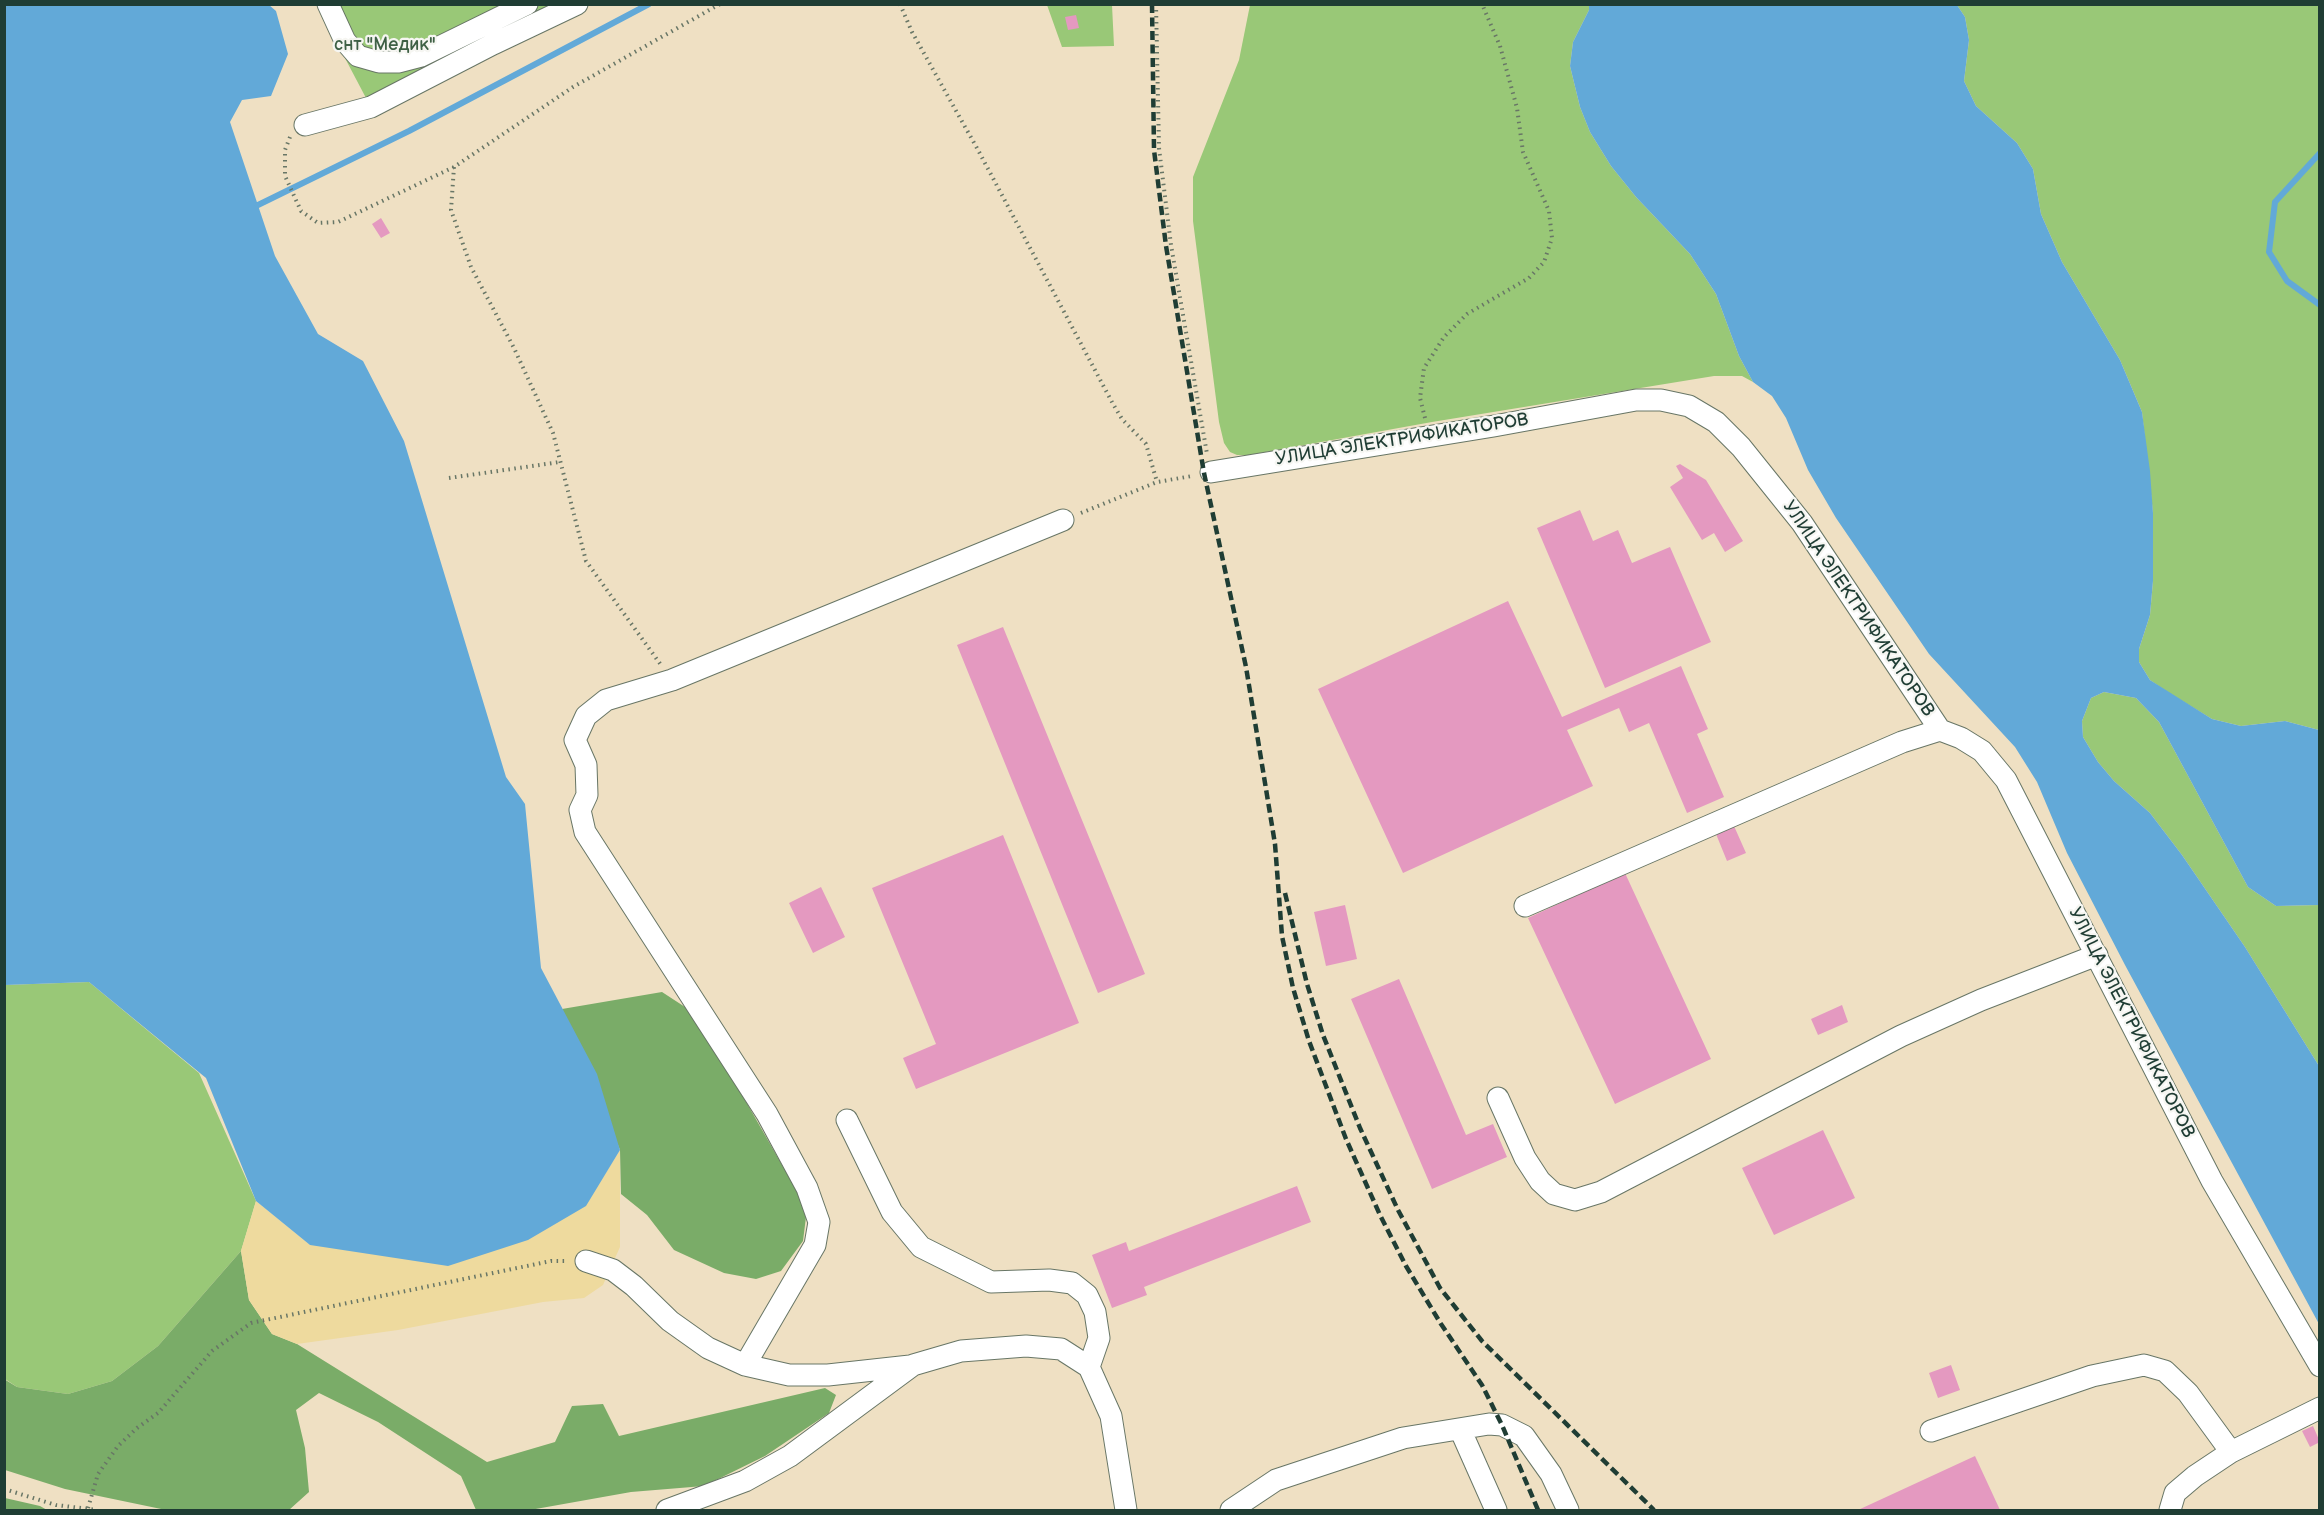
<!DOCTYPE html>
<meta charset="utf-8">
<style>
body{margin:0}
#map{position:relative;width:2324px;height:1515px;overflow:hidden;background:#efe0c3;font-family:"Balsamiq Sans",sans-serif}
canvas{display:block}
.frame{position:absolute;inset:0;border:6px solid #1f3d34;pointer-events:none}
</style>
<div id="map">
<canvas width="2324" height="1515"></canvas>
<div class="frame"></div>
</div>
<script>
const ctx = document.querySelector('canvas').getContext('2d');
ctx.lineJoin = 'round';
function paint(path, color) { ctx.fillStyle = color; ctx.fill(path, 'evenodd'); }
const shape = rows => new Path2D(rows.map(r => 'M' + r).join(''));
function stroke(path, color, width, dash) { ctx.strokeStyle = color; ctx.lineWidth = width; ctx.lineCap = dash ? 'butt' : 'round'; ctx.setLineDash(dash || []); ctx.stroke(path); }
function write(font, color, halo, rows, align = 'center') {
  ctx.font = font + ' "Balsamiq Sans",sans-serif'; ctx.lineWidth = 4.5; ctx.setLineDash([]); ctx.textBaseline = 'middle'; ctx.strokeStyle = halo; ctx.fillStyle = color; for (const [text, x, y, turn = 0] of rows) {
    ctx.save(); ctx.translate(x, y); ctx.rotate((+turn || 0) * Math.PI / 180); ctx.textAlign = isNaN(turn) ? turn : align; if (halo) ctx.strokeText(text, 0, 0); ctx.fillText(text, 0, 0); ctx.restore();
  }
}
paint(shape([
 [317,5,562,5,366,98],
 [1047,5,1112,5,1114,46,1062,47],
 [1250,5,1589,5,1589,10,1573,42,1570,66,1580,107,1590,132,1611,166,1636,197,1690,254,1716,294,1739,356,1753,382,1742,376,1714,376,1432,422,1249,455,1237,455,1230,452,1224,443,1219,422,1193,221,1193,177,1239,60],
 [1957,5,2319,5,2319,730,2285,721,2241,726,2212,719,2169,693,2150,680,2139,662,2139,649,2150,615,2153,581,2153,513,2142,412,2120,360,2062,262,2041,214,2033,169,2017,143,1976,106,1964,81,1969,40,1965,17],
 [2104,692,2136,698,2159,722,2248,887,2276,906,2319,905,2319,1066,2245,947,2182,855,2150,813,2114,781,2098,762,2083,737,2082,721,2091,698],
 [89,982,199,1073,256,1201,241,1251,158,1346,112,1381,68,1394,17,1387,5,1379,4,985]
]), '#99c877');
paint(shape([
 [662,992,685,1007,728,1070,807,1209,803,1241,781,1271,756,1279,724,1273,674,1250,647,1215,621,1194,620,1150,562,1009],
 [241,1251,249,1300,272,1334,297,1344,487,1462,555,1442,572,1406,603,1404,619,1436,825,1388,836,1395,829,1413,765,1456,704,1486,631,1492,530,1510,476,1510,461,1476,378,1422,319,1393,296,1410,305,1448,309,1492,289,1510,166,1510,65,1489,5,1470,4,1379,17,1387,68,1394,112,1381,158,1346],
 [5,1498,40,1506,47,1510,5,1510]
]), '#7aac68');
paint(shape([
 [620,1150,620,1247,603,1285,584,1298,543,1302,398,1330,297,1344,272,1334,249,1300,241,1251,256,1201,310,1245,585,1206]
]), '#eeda9e');
paint(shape([
 [269,5,276,11,288,54,271,96,242,100,230,122,275,256,318,334,363,361,404,441,506,777,525,804,541,968,597,1074,620,1150,586,1206,528,1240,448,1266,310,1245,256,1201,206,1078,89,982,5,985,5,5],
 [1957,5,1965,17,1969,40,1964,81,1976,106,2017,143,2033,169,2041,214,2062,262,2120,360,2142,412,2150,471,2153,513,2153,581,2150,615,2139,649,2139,662,2150,680,2212,719,2241,726,2285,721,2319,730,2319,905,2276,906,2248,887,2159,722,2136,698,2104,692,2091,698,2082,721,2083,737,2098,762,2114,781,2150,813,2182,855,2245,947,2319,1066,2319,1324,2125,965,2067,853,2037,782,2015,747,1929,654,1836,518,1808,470,1786,418,1772,396,1753,382,1739,356,1716,294,1690,254,1636,197,1611,166,1590,132,1580,107,1570,66,1573,42,1589,10,1589,5]
]), '#62a9d8');
stroke(shape([
 [2320,153,2275,202,2269,252,2287,281,2320,305],
 [258,205,409,131,649,4]
]), '#62a9d8', 6);
paint(shape([
 [1076,15,1079,28,1068,30,1065,17],
 [381,218,390,233,381,238,372,224],
 [1680,464,1706,480,1743,541,1725,552,1714,533,1702,540,1670,487,1683,478,1676,466],
 [1580,510,1593,541,1618,530,1632,563,1670,547,1711,642,1605,688,1537,528],
 [1508,601,1562,717,1681,666,1708,729,1697,734,1724,797,1687,813,1649,723,1629,732,1619,708,1567,730,1593,786,1403,873,1318,689],
 [1003,627,1145,974,1098,993,957,645],
 [1734,826,1746,853,1727,861,1716,834],
 [1003,835,1079,1023,916,1089,903,1058,936,1044,872,888],
 [1625,873,1711,1059,1615,1104,1528,918],
 [821,887,845,937,813,953,789,903],
 [1345,905,1357,959,1326,966,1314,912],
 [1399,979,1466,1135,1493,1124,1507,1157,1432,1189,1351,999],
 [1842,1005,1848,1022,1818,1035,1811,1019],
 [1823,1130,1855,1198,1774,1235,1742,1168],
 [1297,1186,1311,1222,1144,1287,1147,1295,1112,1308,1092,1255,1126,1242,1129,1251],
 [1951,1365,1960,1390,1938,1398,1929,1373],
 [2313,1426,2320,1442,2310,1447,2302,1431],
 [1975,1456,2000,1510,1858,1510]
]), '#e499c0');
const minor = shape([
 [328,4,345,41,358,56,379,62,398,62,421,56,527,4],
 [305,125,371,107,493,44,577,4],
 [1211,472,1494,426,1636,400,1661,400,1689,406,1716,422,1741,447,1802,523,1940,730,1961,738,1982,751,2006,780,2212,1181,2320,1366],
 [1525,906,1902,742,1940,730],
 [1498,1098,1525,1158,1540,1181,1554,1194,1575,1200,1601,1192,1901,1036,1981,1000,2097,955],
 [847,1120,892,1212,921,1247,991,1282,1049,1280,1072,1283,1087,1295,1095,1312,1099,1338,1089,1367],
 [586,1261,613,1270,634,1286,670,1321,708,1348,745,1365,789,1375,828,1375,910,1366],
 [745,1365,815,1245,819,1222,807,1188,767,1114,585,832,580,810,587,795,586,765,575,740,586,716,606,700,672,680,1063,520],
 [1460,1429,1496,1510],
 [1931,1431,2092,1376,2144,1365,2165,1371,2188,1393,2231,1452],
 [667,1510,745,1481,790,1456,913,1365,961,1351,1026,1346,1061,1349,1089,1367,1111,1416,1126,1510],
 [1231,1510,1276,1480,1403,1438,1489,1424,1502,1425,1524,1436,1551,1474,1568,1510],
 [2170,1510,2175,1493,2195,1476,2231,1452,2320,1408]
]);
stroke(minor, '#687666', 23);
stroke(shape([
 [900,4,912,32,978,150,1113,404,1122,419,1146,444,1157,482],
 [1156,4,1159,148,1171,245,1207,454],
 [290,137,285,150,285,176,301,211,318,223,338,222,454,167,573,87,720,4],
 [454,167,451,210,471,267,514,348,553,433,586,561,661,665],
 [1425,418,1420,398,1424,368,1444,337,1467,314,1529,278,1544,262,1552,238,1549,211,1523,152,1517,108,1500,46,1482,4],
 [449,478,560,462],
 [1081,513,1157,482,1192,476],
 [4,1489,56,1505,97,1510],
 [88,1508,98,1474,118,1446,137,1428,158,1413,212,1351,251,1323,551,1261,567,1261]
]), '#687666', 4, [1.5, 4.5]);
stroke(minor, '#fff', 21);
stroke(shape([
 [1152,4,1154,150,1166,246,1204,473,1246,667,1275,844,1282,936,1293,988,1309,1041,1346,1139,1380,1215,1406,1266,1441,1324,1482,1385,1502,1425,1538,1510],
 [1285,893,1307,984,1323,1035,1360,1128,1398,1210,1440,1288,1482,1341,1654,1510]
]), '#1f3d34', 4.5, [9, 4.5]);
write('18px', '#3e6045', '#f6f6f2', [
 ["снт \"Медик\"",385,45]
]);
write('18px', '#1f3d34', '#f6f6f2', [
 ["УЛИЦА ЭЛЕКТРИФИКАТОРОВ",1402,440,-9],
 ["УЛИЦА ЭЛЕКТРИФИКАТОРОВ",1858,609,56],
 ["УЛИЦА ЭЛЕКТРИФИКАТОРОВ",2131,1023,63]
]);
</script>
